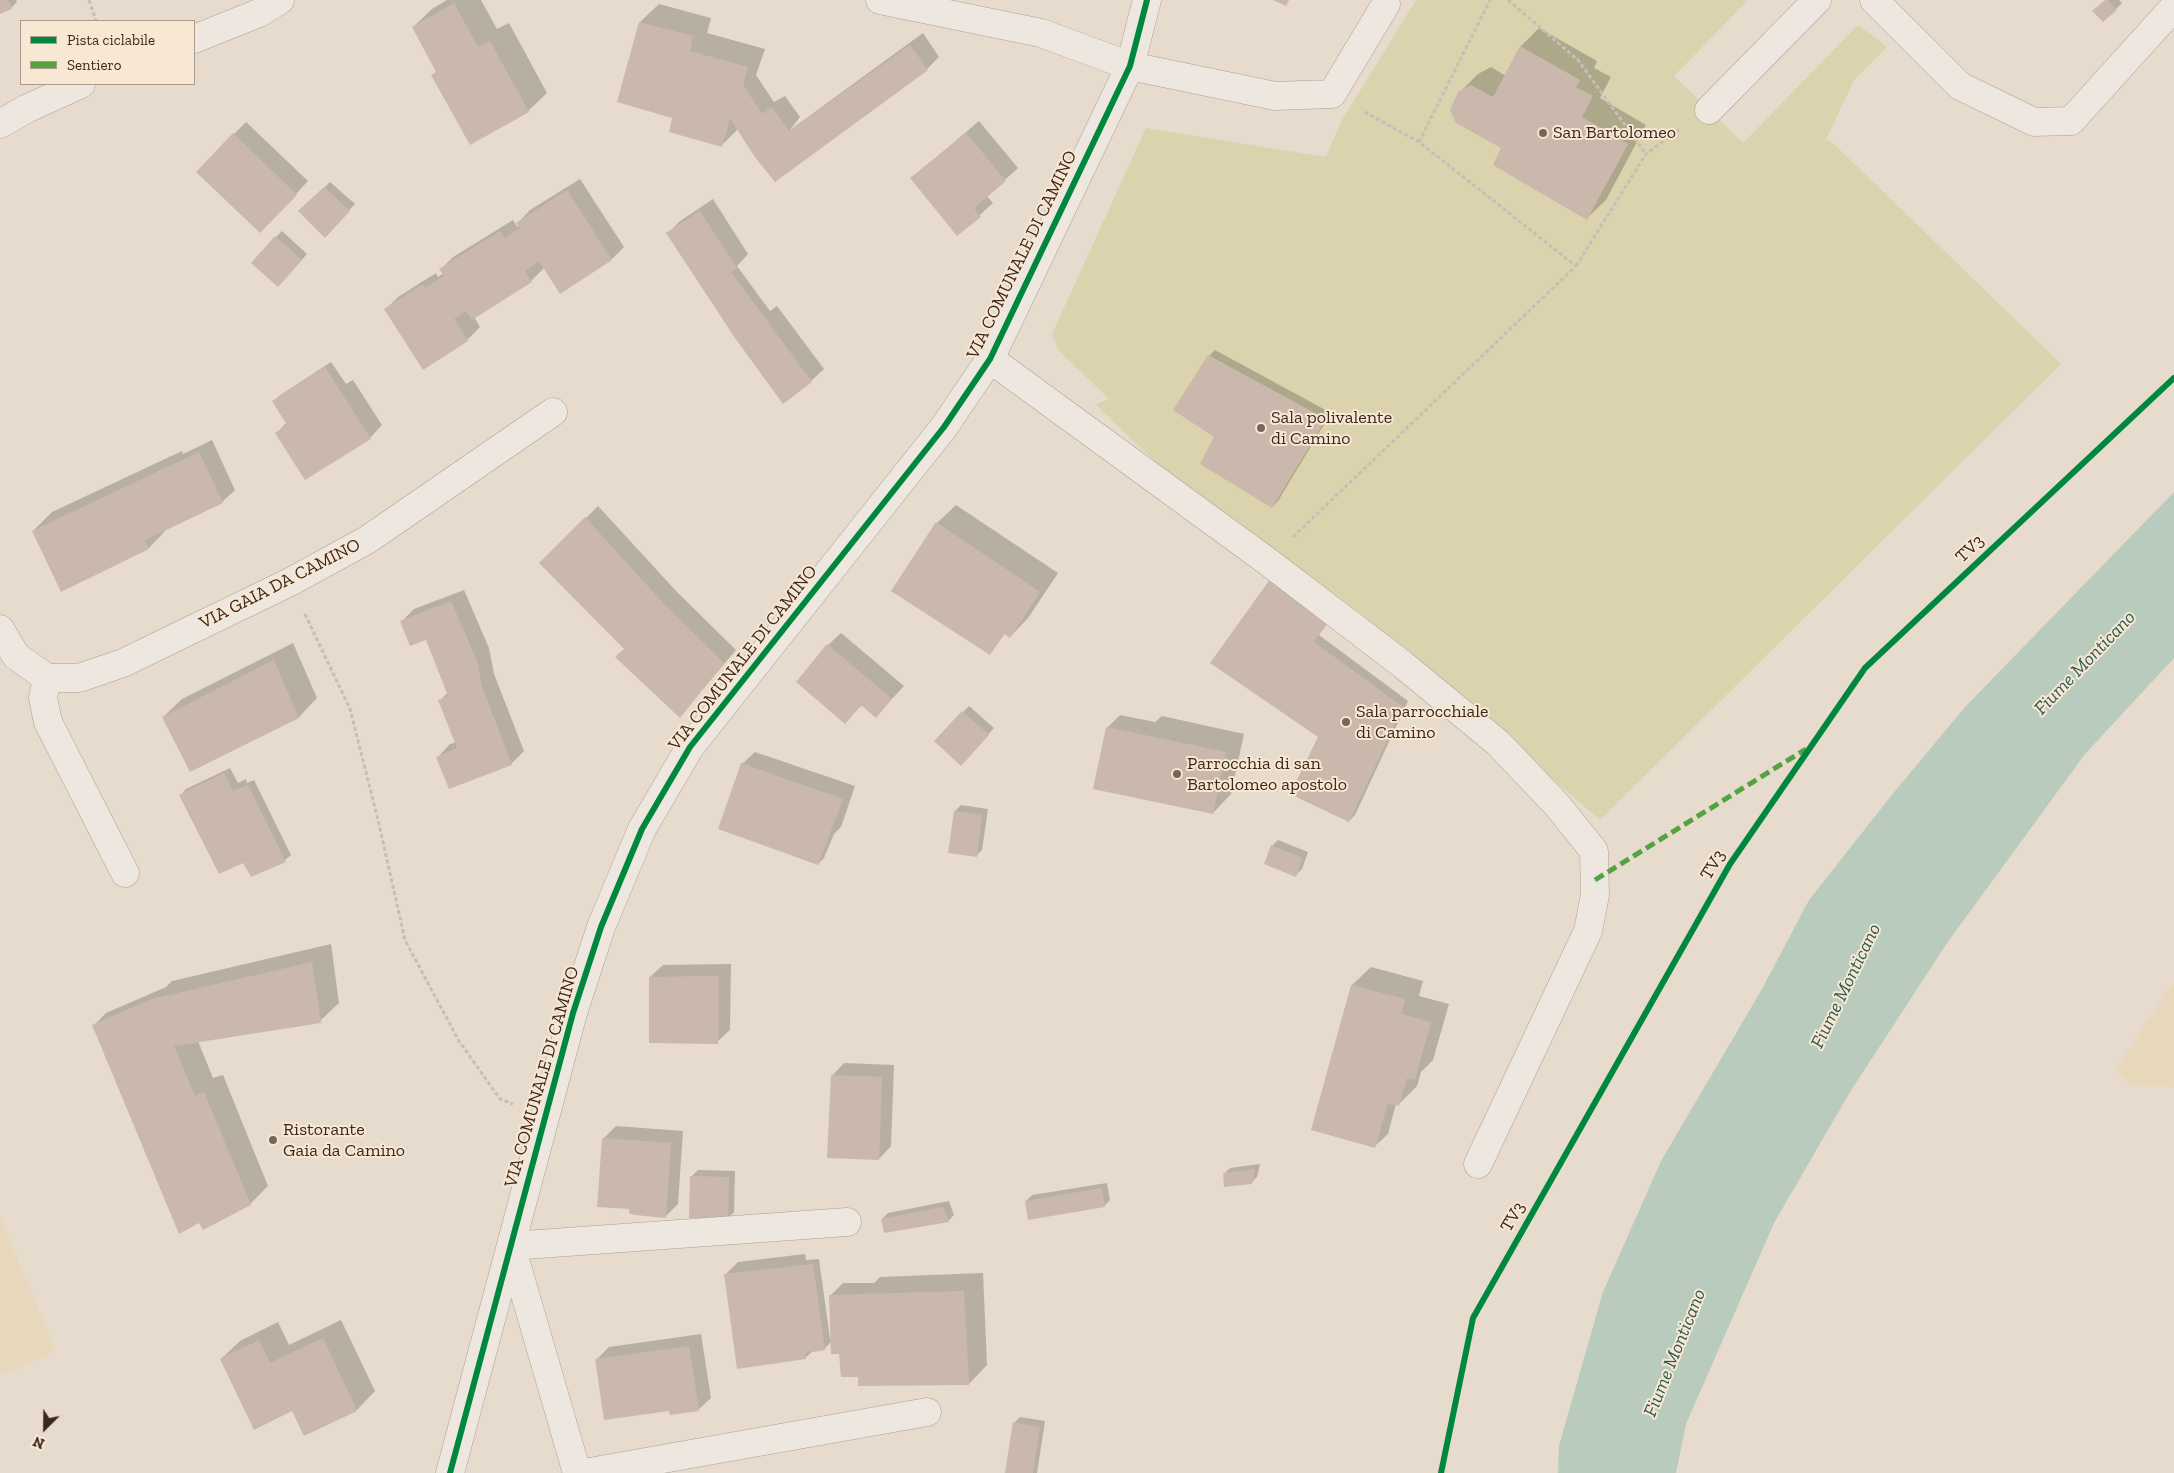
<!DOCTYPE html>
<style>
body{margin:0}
#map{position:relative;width:2174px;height:1473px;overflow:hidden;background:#e6dbcc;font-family:"Zilla Slab",serif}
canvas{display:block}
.legend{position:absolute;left:20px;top:20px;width:175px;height:65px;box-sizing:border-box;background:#f8e7d3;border:1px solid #ac9a8a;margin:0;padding:6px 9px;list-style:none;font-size:15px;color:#3b271d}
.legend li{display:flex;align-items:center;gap:10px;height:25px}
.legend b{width:25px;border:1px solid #ac9a8a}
.north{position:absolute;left:20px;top:1403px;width:50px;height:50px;-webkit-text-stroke:4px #f8e7d3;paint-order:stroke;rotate:203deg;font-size:14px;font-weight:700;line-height:20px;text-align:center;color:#3b271d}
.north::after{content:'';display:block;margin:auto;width:18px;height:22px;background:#3b271d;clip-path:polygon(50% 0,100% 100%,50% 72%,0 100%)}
</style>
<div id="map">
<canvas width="2174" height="1473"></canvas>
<ul class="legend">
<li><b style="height:6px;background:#00873e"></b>Pista ciclabile</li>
<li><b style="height:6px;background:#54a341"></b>Sentiero</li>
</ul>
<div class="north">N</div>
</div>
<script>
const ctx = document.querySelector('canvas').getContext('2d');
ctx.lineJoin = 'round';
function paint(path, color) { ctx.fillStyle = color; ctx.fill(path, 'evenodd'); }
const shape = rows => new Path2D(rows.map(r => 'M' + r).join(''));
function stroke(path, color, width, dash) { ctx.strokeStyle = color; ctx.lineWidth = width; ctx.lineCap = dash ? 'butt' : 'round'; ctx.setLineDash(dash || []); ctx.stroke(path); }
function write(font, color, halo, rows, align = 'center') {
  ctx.font = font + ' "Zilla Slab",serif'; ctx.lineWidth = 4; ctx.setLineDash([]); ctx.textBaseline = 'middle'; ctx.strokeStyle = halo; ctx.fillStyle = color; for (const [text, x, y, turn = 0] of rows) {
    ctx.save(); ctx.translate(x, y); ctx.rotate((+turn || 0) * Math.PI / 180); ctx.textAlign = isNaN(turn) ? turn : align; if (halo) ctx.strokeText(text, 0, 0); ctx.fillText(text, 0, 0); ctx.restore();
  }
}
paint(shape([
 [2174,984,2174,1087,2132,1086,2115,1071,2168,989],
 [0,1217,56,1351,0,1376]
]), '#e7d8bc');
paint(shape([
 [1416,0,1748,0,1674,76,1743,143,1858,25,1887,47,1854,80,1825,142,1828,140,1833,143,2061,364,1600,820,1358,611,1184,489,1095,404,1109,399,1059,351,1052,334,1146,128,1326,157,1342,120]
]), '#dad3ae');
paint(shape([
 [2174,492,2174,658,2085,754,1947,943,1850,1092,1774,1223,1686,1424,1676,1473,1558,1473,1559,1446,1603,1292,1661,1161,1762,989,1809,900,1891,796,1965,707]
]), '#b8cbbd');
paint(shape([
 [0,0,16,0,17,2,11,8,0,13],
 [447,0,481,0,497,29,509,23,547,93,528,111,433,75,437,71,413,27,432,9],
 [2106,0,2119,0,2122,3,2116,9],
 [659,4,711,18,707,33,765,49,756,75,774,102,785,96,800,117,790,130,923,33,939,57,927,69,775,180,738,129,722,145,674,117,640,22],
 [1539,28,1597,61,1594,68,1611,77,1600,98,1646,125,1606,200,1587,218,1502,148,1459,93,1478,74,1491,67,1506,76,1521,46],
 [979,121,1018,168,987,196,993,203,958,235,912,178],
 [246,122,308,181,273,219,234,134],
 [580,179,624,247,612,259,545,267,531,281,474,317,480,327,467,340,423,368,386,309,398,297,436,273,438,277,444,273,441,269,453,257,513,220,517,227,519,225,518,223,530,210],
 [330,182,355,204,325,236,299,211],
 [713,199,748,254,737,266,770,311,777,306,824,369,811,381,667,234,680,221],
 [282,231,307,254,284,279,276,237],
 [1215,350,1331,413,1278,501,1272,507,1216,437,1209,356],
 [331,362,346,384,353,380,382,425,370,438,277,433,287,422,274,401,279,396],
 [212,440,235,490,222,502,167,529,149,548,33,531,52,512,182,451,183,454],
 [956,505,1058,573,1028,618,1010,637,959,602,957,604,1004,635,990,653,893,590,937,523],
 [598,506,677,592,736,650,680,716,625,649,541,563],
 [464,590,489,648,494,674,524,751,511,764,438,757,450,744,456,742,440,701,448,692,427,638,402,621,414,609],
 [1334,614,1319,635,1408,701,1355,815,1349,821,1319,736,1212,663],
 [841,633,904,686,876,716,862,705,845,722,828,645],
 [293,643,317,698,299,717,190,770,163,717,182,699],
 [969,706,994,728,967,758,936,741],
 [1120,715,1155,722,1162,716,1244,734,1231,794,1213,813,1107,728],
 [755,752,855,786,841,827,834,834,824,858,818,864,742,764],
 [230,768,238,783,246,779,247,783,254,780,291,855,285,860,245,863,181,795,186,789],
 [961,805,988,809,982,850,976,856,955,811],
 [1278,840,1308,852,1302,869,1296,875,1272,846],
 [331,944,339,1003,320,1021,198,1041,213,1078,223,1075,268,1186,250,1204,94,1025,106,1013,166,987,172,981],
 [731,964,730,1030,717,1042,650,977,663,965],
 [1371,967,1423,981,1419,996,1449,1004,1433,1060,1421,1072,1417,1086,1399,1104,1396,1104,1388,1134,1375,1146,1352,985],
 [844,1063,894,1065,891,1146,879,1159,832,1076],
 [616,1126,683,1131,678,1204,665,1217,603,1139],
 [1260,1164,1257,1177,1251,1183,1224,1174,1230,1168],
 [698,1170,735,1171,734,1212,728,1218,692,1176],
 [1107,1183,1110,1200,1104,1206,1026,1201,1032,1195],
 [949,1201,954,1215,948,1221,882,1219,888,1213],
 [805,1254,806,1260,819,1259,830,1339,832,1339,830,1296,843,1283,874,1283,880,1277,983,1273,987,1365,969,1384,859,1373,832,1341,824,1349,813,1351,805,1358,725,1275,738,1262],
 [341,1320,375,1391,357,1410,304,1435,293,1410,221,1359,240,1341,278,1322,289,1345],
 [701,1334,711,1398,698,1410,670,1409,596,1360,609,1347],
 [1020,1417,1045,1421,1037,1473,1006,1473,1014,1423]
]), '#0003');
paint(shape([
 [0,0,8,0,12,9,0,14],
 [1273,0,1289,0,1286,6],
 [2105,0,2108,0,2117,10,2103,22,2092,11],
 [454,3,478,47,490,41,529,112,470,145,431,75,436,72,412,27],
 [639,22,693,36,690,51,748,67,743,85,762,114,772,107,789,131,910,45,928,70,775,182,754,156,730,118,722,147,669,132,672,118,617,102],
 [1520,46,1580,80,1576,87,1593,96,1582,117,1628,144,1587,220,1493,165,1501,148,1456,123,1450,110,1458,92,1471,85,1493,97],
 [233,133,297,195,260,233,196,172],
 [966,133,1006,181,974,208,981,217,957,236,910,178],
 [324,187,350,211,325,238,298,211],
 [567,190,612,260,560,294,539,261,525,271,532,282,472,320,466,311,454,319,468,341,423,370,384,309,423,284,425,288,444,276,439,269,500,231,504,238,520,228,516,223],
 [700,211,737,268,731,272,812,382,783,404,735,338,666,233],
 [275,236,302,260,278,287,251,263],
 [1208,355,1326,419,1272,508,1200,464,1214,437,1173,410],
 [325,367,371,439,305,480,275,433,287,425,272,401],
 [199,452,223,503,145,540,149,549,61,592,32,531],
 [585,517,664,604,724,663,680,718,615,657,624,649,539,563],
 [936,522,1040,592,1010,638,1004,634,990,655,891,591],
 [1271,578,1329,620,1314,642,1403,707,1349,822,1290,794,1318,737,1210,663],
 [451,601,477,661,482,687,512,765,449,789,436,757,457,748,438,700,448,696,426,640,410,646,400,621],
 [827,644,892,699,876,718,861,705,845,724,796,682],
 [274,660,299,718,190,772,162,717],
 [962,711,989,735,961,766,934,741],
 [1106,727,1226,752,1213,814,1093,789],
 [741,763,843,799,818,865,718,829],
 [224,773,233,791,248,785,286,862,251,877,243,863,219,874,179,795],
 [954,811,982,815,977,857,948,853],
 [1271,845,1303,858,1296,877,1264,864],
 [312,962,321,1023,174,1046,195,1096,204,1092,251,1205,203,1230,199,1223,179,1234,92,1025,152,999],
 [719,976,718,1044,649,1043,649,977],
 [1351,985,1405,999,1401,1014,1431,1022,1415,1080,1407,1078,1399,1106,1388,1103,1375,1148,1311,1130],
 [831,1075,882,1077,879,1160,827,1158],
 [602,1138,671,1143,666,1218,635,1215,629,1213,629,1209,597,1207],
 [1255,1169,1252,1184,1224,1187,1223,1173],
 [690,1176,729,1177,728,1219,689,1218],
 [1102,1188,1105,1207,1028,1220,1025,1201],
 [943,1207,949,1222,884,1233,881,1219],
 [813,1264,825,1350,806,1353,806,1359,737,1369,724,1274],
 [964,1291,969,1385,858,1386,858,1377,841,1377,839,1354,831,1354,829,1295],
 [323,1338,357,1411,304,1436,292,1411,254,1430,220,1359,259,1340,270,1363],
 [689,1346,699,1411,670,1415,669,1411,604,1420,595,1359],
 [1013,1422,1040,1427,1033,1473,1005,1473]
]), '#cab8ad');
const minor = shape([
 [880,0,1041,33,1130,66,1275,96,1332,94,1386,4],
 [1874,0,1960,86,2034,122,2071,121,2174,7],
 [194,39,259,13,280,0],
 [1709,110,1817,0],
 [0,124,26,109,81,84],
 [990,359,1267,561,1402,664,1498,743,1557,805,1594,851,1595,895,1588,931,1478,1164],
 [0,629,16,656,47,678,79,678,123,663,290,582,367,540,553,412],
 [47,678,43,698,48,722,125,873],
 [450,1473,573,1013,601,927,642,829,690,747,944,427,990,359,1130,66,1147,0],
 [577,1473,511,1246,847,1222],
 [584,1473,927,1412]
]);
stroke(minor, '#aca096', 29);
stroke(shape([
 [89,0,96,21],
 [1508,0,1578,60,1646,154],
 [1419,142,1490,0],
 [1576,266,1646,154,1680,129],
 [1293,537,1576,266,1419,142,1363,111],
 [305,614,350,709,378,820,405,940,459,1041,500,1099,513,1104]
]), '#c7beb6', 3, [4, 2.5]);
stroke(minor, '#eee7df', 28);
stroke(shape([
 [1595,880,1806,749]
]), '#54a341', 5, [10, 5]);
stroke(shape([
 [450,1473,573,1013,601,927,642,829,690,747,944,427,990,359,1130,66,1147,0],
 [1441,1473,1473,1318,1730,864,1865,668,2174,378]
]), '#00873e', 6);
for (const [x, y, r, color] of [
 [1543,133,5,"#77665a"],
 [1261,428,5,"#77665a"],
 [1346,722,5,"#77665a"],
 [1177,774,5,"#77665a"],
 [273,1140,5,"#77665a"]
]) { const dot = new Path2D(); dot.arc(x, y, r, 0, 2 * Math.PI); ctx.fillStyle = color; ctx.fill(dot); stroke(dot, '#f8e7d3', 2); }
write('18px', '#3b271d', '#f8e7d3', [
 ["San Bartolomeo",1553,133],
 ["Sala polivalente",1271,418],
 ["di Camino",1271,439],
 ["Sala parrocchiale",1356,712],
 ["di Camino",1356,733],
 ["Parrocchia di san",1187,764],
 ["Bartolomeo apostolo",1187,785],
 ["Ristorante",283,1130],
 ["Gaia da Camino",283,1151]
], 'left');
write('18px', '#3b271d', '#f8e7d3', [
 ["VIA COMUNALE DI CAMINO",1022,255,-64],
 ["TV3",1970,549,-43],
 ["VIA GAIA DA CAMINO",280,584,-27],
 ["VIA COMUNALE DI CAMINO",743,658,-52],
 ["TV3",1713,865,-59],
 ["VIA COMUNALE DI CAMINO",542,1077,-74],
 ["TV3",1513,1217,-60]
]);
write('italic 19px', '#2b5c51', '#f8e7d3', [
 ["Fiume Monticano",2085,663,-46],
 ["Fiume Monticano",1846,986,-64],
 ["Fiume Monticano",1675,1353,-68]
]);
</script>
